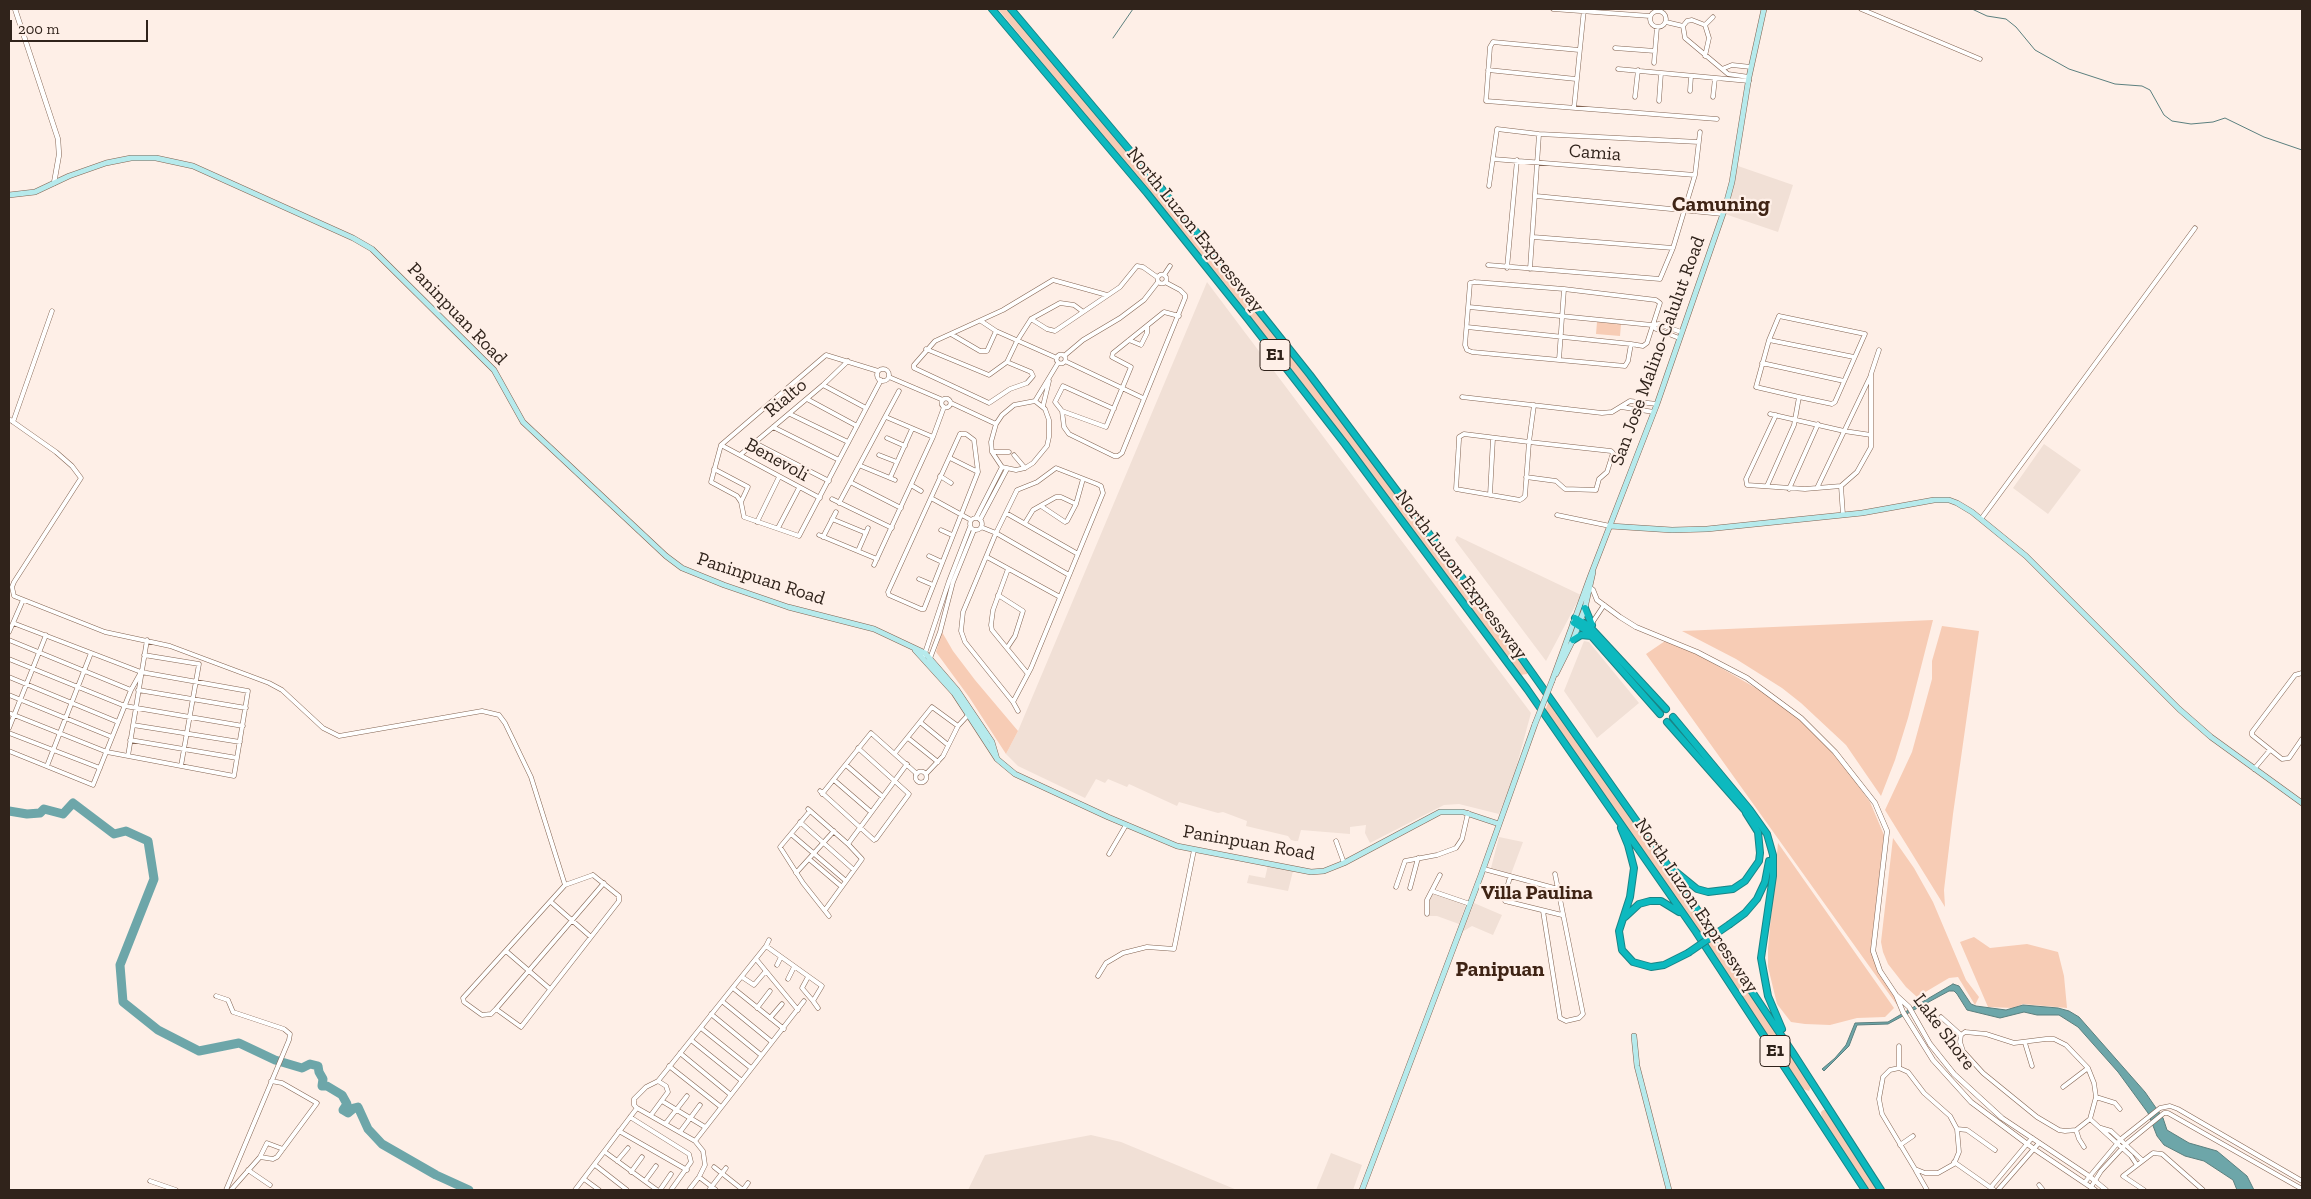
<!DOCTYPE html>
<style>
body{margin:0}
#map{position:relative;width:2311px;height:1199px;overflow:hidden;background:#feefe7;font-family:"Zilla Slab",serif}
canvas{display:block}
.frame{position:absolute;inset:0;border:10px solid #30231b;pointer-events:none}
.scale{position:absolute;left:10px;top:20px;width:138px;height:22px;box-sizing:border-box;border:2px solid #30231b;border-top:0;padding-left:6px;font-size:15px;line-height:18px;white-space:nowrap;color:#30231b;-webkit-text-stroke:4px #feefe7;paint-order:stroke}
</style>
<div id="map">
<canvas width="2311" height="1199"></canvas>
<div class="frame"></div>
<div class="scale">200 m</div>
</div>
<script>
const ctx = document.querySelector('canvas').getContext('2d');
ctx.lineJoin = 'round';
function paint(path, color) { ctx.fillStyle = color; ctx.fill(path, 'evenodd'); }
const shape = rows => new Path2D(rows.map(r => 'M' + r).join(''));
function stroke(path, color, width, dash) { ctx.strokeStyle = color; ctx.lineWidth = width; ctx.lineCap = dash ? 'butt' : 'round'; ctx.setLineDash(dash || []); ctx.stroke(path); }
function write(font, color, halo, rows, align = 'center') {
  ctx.font = font + ' "Zilla Slab",serif'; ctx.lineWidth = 4.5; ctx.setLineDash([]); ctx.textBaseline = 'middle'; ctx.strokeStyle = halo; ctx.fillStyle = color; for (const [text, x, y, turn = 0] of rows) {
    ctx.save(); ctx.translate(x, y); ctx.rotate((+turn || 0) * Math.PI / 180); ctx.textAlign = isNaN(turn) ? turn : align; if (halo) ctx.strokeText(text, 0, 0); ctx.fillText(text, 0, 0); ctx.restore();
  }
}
paint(shape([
 [1738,166,1793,185,1778,232,1725,214],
 [1207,282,1531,713,1513,779,1499,814,1459,804,1444,805,1370,843,1365,833,1366,825,1350,827,1350,834,1301,830,1298,841,1295,841,1291,840,1288,836,1246,826,1247,821,1223,812,1218,813,1179,802,1177,806,1129,784,1127,787,1108,779,1105,783,1096,779,1085,798,1018,766,1006,754,1018,731],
 [2044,444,2081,470,2048,514,2013,488],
 [1457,536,1581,595,1546,661,1455,540],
 [1584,641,1589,642,1639,703,1597,738,1564,691],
 [1499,837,1523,842,1511,874,1491,868],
 [1268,865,1293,871,1288,891,1247,883,1249,875,1265,878],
 [1432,893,1466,904,1459,924,1437,916,1428,916,1427,905],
 [1474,903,1502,915,1493,935,1472,926,1462,932],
 [1091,1135,1121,1142,1237,1190,968,1190,985,1155],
 [1331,1153,1362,1165,1353,1190,1316,1190]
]), '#f1e0d6');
paint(shape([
 [998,9,1008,9,1227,274,1418,521,1527,669,1527,674,1520,675,1304,385,1222,280],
 [1597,322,1621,324,1620,336,1596,334],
 [1933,620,1908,718,1895,760,1881,796,1846,745,1801,703,1782,688,1736,659,1682,631],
 [1942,626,1979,631,1953,814,1944,890,1945,907,1885,810,1912,752,1932,679,1932,661],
 [942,632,953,651,975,680,1018,731,1006,754,969,697,936,652],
 [1665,641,1690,650,1768,695,1814,731,1849,773,1870,802,1884,835,1872,939,1872,952,1877,966,1900,1003,1897,1005,1646,654],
 [1549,700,1693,906,1811,1086,1809,1091,1803,1089,1685,912,1545,711],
 [1893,838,1914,868,1933,902,1966,980,1979,997,1975,1005,1958,977,1949,978,1917,997,1906,987,1888,964,1883,952,1881,942],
 [1778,843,1894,1008,1885,1017,1857,1018,1830,1025,1805,1024,1791,1022,1777,1004,1768,967,1768,948],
 [1974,937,1990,948,2027,944,2058,952,2064,976,2067,1008,2023,1004,2013,1008,1988,1007,1960,942],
 [1823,1110,1826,1110,1878,1190,1868,1190,1822,1119,1821,1112]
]), '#f7ccb5');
const water = shape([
 [1953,984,1959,986,1971,1004,1976,1006,2006,1010,2023,1005,2058,1008,2069,1011,2079,1017,2145,1092,2163,1118,2167,1130,2189,1143,2217,1151,2247,1176,2254,1190,2237,1190,2233,1180,2204,1161,2185,1156,2164,1145,2157,1136,2148,1113,2118,1072,2078,1027,2059,1015,2037,1015,2024,1012,2000,1018,1967,1010,1957,994,1954,991,1949,991,1888,1024,1857,1025,1849,1046,1824,1071,1822,1069,1835,1058,1846,1045,1855,1023,1888,1022,1953,984]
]);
paint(water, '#6da6a9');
stroke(water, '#5b7f7e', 1);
stroke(shape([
 [1972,9,1987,16,2006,19,2016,27,2035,50,2069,69,2115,84,2142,86,2150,90,2164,115,2172,121,2191,124,2213,122,2225,118,2264,137,2302,150],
 [1113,38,1133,9]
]), '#5b7f7e', 1);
stroke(shape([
 [9,811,27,814,40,813,44,809,63,814,73,803,114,834,126,831,148,841,154,879,120,965,123,1002,158,1030,199,1051,239,1043,275,1060,302,1068,310,1064,318,1066,319,1072,323,1079,322,1086,327,1086,342,1095,347,1104,343,1110,348,1113,354,1108,358,1107,368,1129,382,1144,436,1175,469,1190]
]), '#6da6a9', 9);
const minor = shape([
 [1553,9,1650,16],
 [1861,9,1980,59],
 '1650 19a8 8 0 1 1 16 0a8 8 0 1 1-16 0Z',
 [1666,22,1683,26,1685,38,1728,74,1749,77],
 [1705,25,1713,17],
 [1683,26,1687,21,1692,20,1705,25,1709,38,1705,56],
 [1615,48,1655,51],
 [1579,50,1493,42,1490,47,1486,101,1717,119],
 [1654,63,1657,27],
 [1618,69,1749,81],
 [1722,69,1732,65,1751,67],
 [1488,70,1576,79],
 [1690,91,1691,76],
 [1635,97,1638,70],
 [1713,97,1715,78],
 [1659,101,1661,73],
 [1574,108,1584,9],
 [1493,159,1695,175],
 [1489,186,1497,129,1539,134,1699,142],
 [1536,196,1723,214],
 [1533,237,1673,248],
 [1488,265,1660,279,1673,248,1695,175,1700,132],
 [1507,268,1517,160],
 [1530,269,1539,134],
 '1157.5 279a4.5 4.5 0 1 1 9 0a4.5 4.5 0 1 1-9 0Z',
 [1164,275,1170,266],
 [1475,282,1564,289,1656,300,1660,303,1647,343,1643,346,1631,344,1628,361,1625,366,1472,352,1467,350,1465,345,1470,283,1475,282],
 [1469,307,1652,325,1659,324,1681,332],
 [1779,316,1865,334,1835,402,1832,404,1799,397,1756,387,1769,340,1779,316],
 [1031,319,1047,329,1055,331,1120,287,1137,266,1143,267,1157,277],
 [1652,325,1656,329,1679,338],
 [1467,327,1631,344],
 [996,331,1057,358],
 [951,334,980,351,987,351,996,331,981,321],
 [1129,340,1141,345,1147,333,1147,326],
 [1769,340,1854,357],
 [926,349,989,375,1007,362,1017,341,1031,319,1060,303,1074,305,1082,311],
 '1056.5 359a4.5 4.5 0 1 1 9 0a4.5 4.5 0 1 1-9 0Z',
 [1064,356,1083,340,1120,318,1144,300,1158,282],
 [1559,360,1564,289],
 [1065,361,1143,398],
 [1007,362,1031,372,1033,376,1027,383,1010,389,989,403,914,368,914,365,935,341,1003,310,1053,280,1107,295],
 [1762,363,1844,381],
 '877 375a6 6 0 1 1 12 0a6 6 0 1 1-12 0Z',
 [878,371,826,355,721,445,711,482,737,496,741,502,744,517,799,536,881,380],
 [889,377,943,400],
 [823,385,866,408],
 [1462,397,1602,413,1612,412,1630,401,1657,404],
 '941.5 403a4.5 4.5 0 1 1 9 0a4.5 4.5 0 1 1-9 0Z',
 [807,399,857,426],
 [1035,401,1045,409,1049,420,1049,437,1047,446,1033,463,1025,468,1016,470,1002,467,992,452,991,442,996,424,1002,415,1014,405,1035,401],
 [1035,401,1058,363],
 [951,403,996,424],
 [1043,406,1049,381],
 [1621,407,1654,412],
 [1114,409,1063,386,1055,402,1062,411,1064,427,1069,434,1114,456,1118,456,1122,453,1185,298,1185,295,1180,290,1165,282],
 [1062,411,1106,427,1131,367,1112,357,1113,353,1164,312,1179,316],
 [790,414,848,442],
 [1770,414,1844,431,1871,435],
 [1776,415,1746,479,1747,485,1805,489,1841,486,1857,472,1871,447,1871,374,1879,350],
 [886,417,933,437],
 [9,419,56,452,72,466,81,478,14,582,12,587,14,596,105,632,170,646,269,683,282,690,323,728,339,736,482,711,499,715,505,723,531,777,565,885],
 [13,422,52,311],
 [773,427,839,460],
 [960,434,966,434,974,440,978,472,924,609,921,609,889,595,888,592,960,434],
 [887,438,905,446],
 [755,443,829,481],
 [721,445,820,498],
 [992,452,1009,452],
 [740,455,823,385,848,361],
 [879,455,897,462],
 [1014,455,1025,468],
 [950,458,978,472],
 [861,466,895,480],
 [714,469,748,487,741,502],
 [940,476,951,483],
 [1526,477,1556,481,1565,489,1596,490,1599,479,1607,472,1613,453,1611,451,1529,442,1464,434,1459,437,1459,440,1456,489,1520,500,1523,498,1525,496,1529,442,1534,405],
 [890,478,912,429],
 [852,483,901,508],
 [911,485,921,491],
 [1767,486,1794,425,1799,397],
 [1841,486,1843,515],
 [1817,488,1871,375],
 [1789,489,1818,424],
 [1490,495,1493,438],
 [931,498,971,520],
 [832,499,892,528],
 [839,503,899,391],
 [1041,506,1065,522,1067,521,1076,504,1083,479],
 [1006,513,1078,554],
 [1557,515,1610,526],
 '970 524a6 6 0 1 1 12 0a6 6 0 1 1-12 0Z',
 [976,518,1002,467],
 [832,519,866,533],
 [1981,519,2195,228],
 [980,520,1007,469],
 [757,522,779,477],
 [1025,523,1033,510,1056,497,1061,497,1076,504],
 [981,527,996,533,1069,575],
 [778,528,799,488],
 [941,530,952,535],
 [819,535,877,559],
 [823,537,836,512],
 [858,551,868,528],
 [929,556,942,562],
 [987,557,1060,597],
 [874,565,933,437,944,407],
 [1008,569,993,610,991,625,992,630,1028,674],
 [919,579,933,585],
 [998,595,1023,611,1015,636,1007,648],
 [13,623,23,600],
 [1592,623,1604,605],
 [9,632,13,623,141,672,248,691,234,776,107,752,9,713],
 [9,640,131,690],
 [144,655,199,664,181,766],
 [924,656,949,581,970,527],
 [9,659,125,706,243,726],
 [929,661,940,632,953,582,974,530],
 [2302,673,2295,675,2252,732,2252,735,2282,759,2289,758,2302,739],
 [9,677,118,722],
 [138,690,246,708],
 [9,695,112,737],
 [1013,702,1031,668,1103,493,1101,486,1097,484,1056,468,1037,482,1017,490,996,533,963,612,961,631,965,642,1013,702,1018,711],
 [920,722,948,745],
 [133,725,240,742],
 [9,728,46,635],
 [9,733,100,768],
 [908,738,938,762],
 [130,740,237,758],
 [9,751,93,785,131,690,141,672],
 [895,753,932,707,958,726],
 [128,756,147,640],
 [846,765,883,797],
 [47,766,91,653],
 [2254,769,2270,750],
 '915.5 777a5.5 5.5 0 1 1 11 0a5.5 5.5 0 1 1-11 0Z',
 [926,774,943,756,958,726,969,714],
 [834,780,871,812],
 [820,791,874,840,876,839,909,794,858,748],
 [822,794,871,733,917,774],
 [808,809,848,844,907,764],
 [810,811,780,847,803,883,829,916],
 [800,822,854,870],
 [791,834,846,881],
 [1336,841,1344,863],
 [1109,854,1126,825],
 [809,859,842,887],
 [1484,869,1558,889],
 [796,873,834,831],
 [593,875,619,896,619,901,521,1027,496,1009,491,1014,482,1015,464,1002,463,998,565,885,593,875],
 [1510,877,1505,895,1505,901,1562,915],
 [1396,887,1405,861,1437,855,1456,848,1462,839,1468,813],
 [1410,888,1418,858],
 [1432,891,1470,904],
 [551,902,591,937],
 [825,910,862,859,848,844],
 [1543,911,1560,1018,1566,1021,1579,1018,1583,1014,1555,874],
 [1427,914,1427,900,1440,875],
 [766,946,769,940],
 [506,951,550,989],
 [756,959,798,1010],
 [777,965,781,957],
 [1098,976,1106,963,1123,953,1147,947,1174,949,1194,850],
 [742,977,754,985,765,972],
 [788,979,794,967],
 [733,988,784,1029],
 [216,996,228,1000,233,1012,284,1029,290,1034,289,1040,226,1190],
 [813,1001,818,1008],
 [723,1002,772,1042],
 [757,1008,770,991],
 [496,1009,604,883],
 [711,1014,761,1055],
 [1941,1017,1961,1035],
 [770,1018,782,1004],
 [701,1028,751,1068],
 [1965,1032,1986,1034,2014,1043,2046,1039,2054,1039,2066,1045,2088,1068,2094,1083,2096,1097,2090,1119,2076,1130,2065,1131,2059,1130,2037,1117,1983,1073,1963,1051,1960,1042,1961,1035,1965,1032],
 [691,1040,742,1081],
 [2025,1043,2032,1066],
 [680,1053,731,1095],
 [669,1066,721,1107],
 [1899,1068,1908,1072,1924,1093,1950,1116,1957,1129,1959,1152,1954,1164,1938,1173,1925,1173,1915,1169,1882,1114,1879,1099,1883,1077,1890,1070,1899,1068],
 [1899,1068,1899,1046],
 [2063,1087,2088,1068],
 [2096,1097,2115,1103,2120,1109],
 [662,1101,705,1127],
 [651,1115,668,1092,666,1086,658,1081],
 [630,1117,689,1154,691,1162,671,1190],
 [2090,1119,2131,1156,2137,1165],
 [666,1123,687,1096],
 [2101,1128,2111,1131,2142,1160],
 [1957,1129,1967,1130,1995,1150],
 [2076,1130,2079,1139,2084,1147],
 [619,1131,687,1170],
 [680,1132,700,1105],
 [695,1141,804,1001],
 [1900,1145,1913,1136],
 [605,1152,657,1190],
 [260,1157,267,1143,283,1149],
 [617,1161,628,1148],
 [1954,1162,1994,1190],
 [595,1165,627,1190],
 [714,1167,743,1190],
 [248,1170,270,1185],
 [1916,1171,1927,1190],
 [631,1172,642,1157],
 [699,1177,716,1190],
 [584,1179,599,1190],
 [150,1181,176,1190],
 [645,1181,656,1166],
 [2085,1182,2121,1139,2160,1108,2170,1106,2178,1109,2302,1181],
 [2039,1185,2043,1190],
 [1991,1187,2032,1138],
 [2091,1187,2101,1171,2126,1144,2164,1113,2168,1113,2302,1189],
 [231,1190,260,1157,273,1159,277,1157,317,1103,282,1083,271,1081],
 [575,1190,637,1108],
 [660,1190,671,1174],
 [689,1190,699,1177,705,1165,703,1151,695,1141,637,1108,634,1105,634,1099,646,1087,658,1081,766,946,822,986,813,1001,802,988,808,977],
 [709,1190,726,1168],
 [743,1190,748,1183],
 [1998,1190,2039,1143],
 [2144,1190,2123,1176,2153,1153,2162,1154,2203,1190]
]);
const tertiary = shape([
 [15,9,58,139,59,155,54,183],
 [1589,587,1593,590,1597,600,1620,617,1636,627,1697,652,1747,678,1801,718,1835,752,1875,803,1887,831,1873,951,1880,971,1896,995,1903,1012,1933,1060,1971,1102,2034,1149,2095,1190],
 [1897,996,1909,1007,1930,1044,1954,1074,2002,1118,2089,1176,2106,1190]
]);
const secondary = shape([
 [9,195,35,192,69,176,106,163,131,158,156,158,193,166,353,238,372,249,494,370,523,422,666,556,682,568,724,585,788,607,874,629,925,653,957,690,992,742,997,759],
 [1610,526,1672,530,1707,529,1862,513,1934,500,1949,500,1957,503,1972,512,2026,556,2179,709,2211,737,2302,803],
 [915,650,954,693,997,759,1015,774,1108,817,1177,846,1311,872,1324,871,1344,863,1440,812,1463,812,1499,824],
 [1556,674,1573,640,1585,608,1593,572],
 [1552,681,1590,577,1657,404,1725,208,1732,182,1749,77,1764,9],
 [1634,1036,1637,1066,1669,1190],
 [1362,1190,1481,875,1535,724]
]);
const motorway = shape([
 [992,9,1147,193,1247,318,1345,444,1527,689,1696,932,1865,1190],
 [1011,9,1158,184,1310,375,1511,643,1662,857,1793,1053,1881,1190],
 [1585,608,1592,625],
 [1575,618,1589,626,1666,709],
 [1574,623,1587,631,1660,714],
 [1573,640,1581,635,1591,636],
 [1673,717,1750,810,1767,834,1773,855,1773,876,1761,958,1768,996,1782,1029],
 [1667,722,1749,815],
 [1621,828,1628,845,1634,868,1630,897,1619,931,1622,950,1633,962,1651,967,1664,965,1688,953],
 [1675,871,1697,889,1708,892,1733,889,1745,881,1759,861,1760,853,1758,832,1746,813],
 [1625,917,1639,904,1650,901,1661,901,1679,912],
 [1730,924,1745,913,1757,899,1765,882,1769,861]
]);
stroke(minor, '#836452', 5);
stroke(tertiary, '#836452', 5.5);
stroke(secondary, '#836452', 6);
stroke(motorway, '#198486', 8);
stroke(minor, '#fff', 4);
stroke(tertiary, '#fff', 4.5);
stroke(secondary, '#b6eaec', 5);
stroke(motorway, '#0db9bf', 6);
const secondaryBridge = shape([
 [1535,724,1552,681]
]);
const motorwayBridge = shape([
 [1688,953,1730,924]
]);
stroke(secondaryBridge, '#836452', 6, []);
stroke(motorwayBridge, '#198486', 8, []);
stroke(secondaryBridge, '#b6eaec', 5);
stroke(motorwayBridge, '#0db9bf', 6);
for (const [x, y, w] of [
 [1275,355,30],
 [1775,1051,30]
]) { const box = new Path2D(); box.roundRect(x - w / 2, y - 15.5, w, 31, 4); ctx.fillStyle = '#feefe7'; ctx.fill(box); stroke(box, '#30231b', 1); }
write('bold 18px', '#30231b', null, [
 ["E1",1275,355],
 ["E1",1775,1051]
]);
write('19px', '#30231b', '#feefe7', [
 ["Camia",1595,153,4],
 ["North Luzon Expressway",1195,230,51],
 ["Paninpuan Road",457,314,46],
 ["San Jose Malino-Calulut Road",1658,351,-70],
 ["Rialto",786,398,-40],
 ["Benevoli",777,460,29],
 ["North Luzon Expressway",1461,575,53],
 ["Paninpuan Road",761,579,18],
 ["Paninpuan Road",1249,843,10],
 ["North Luzon Expressway",1696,906,56],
 ["Lake Shore",1944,1032,53]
]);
write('bold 20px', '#3f2415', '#feefe7', [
 ["Villa Paulina",1537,893]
]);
write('bold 21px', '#3f2415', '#feefe7', [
 ["Camuning",1721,205],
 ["Panipuan",1500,970]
]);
</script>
